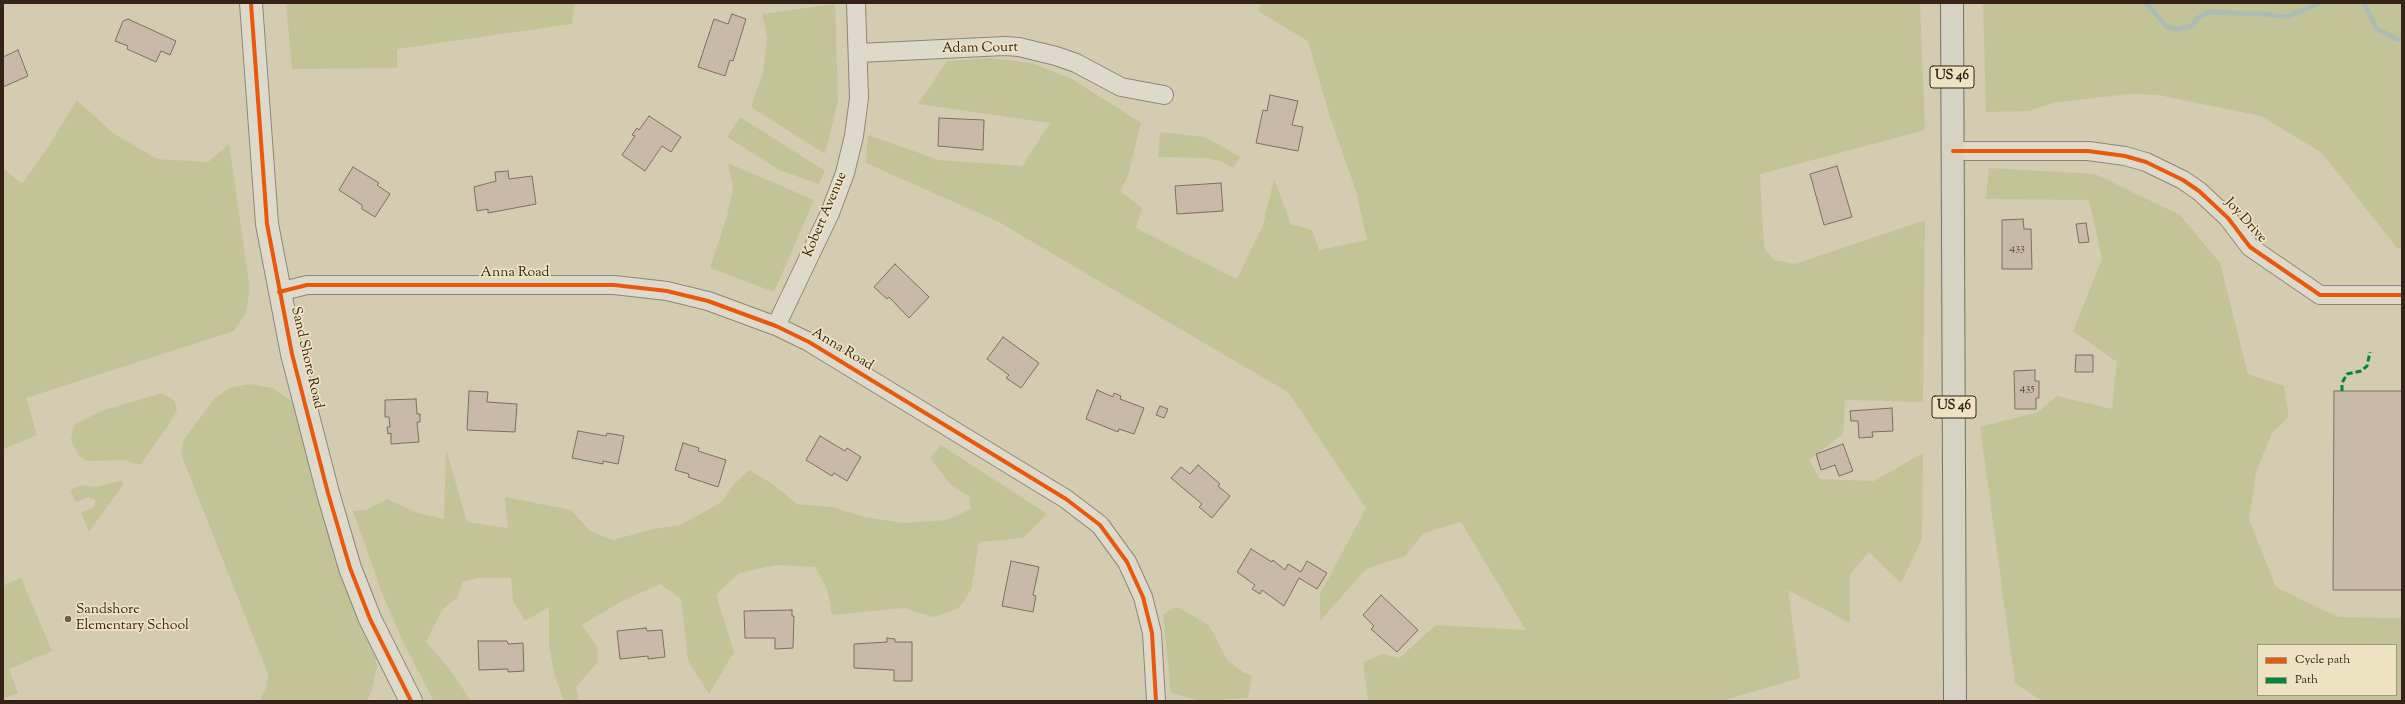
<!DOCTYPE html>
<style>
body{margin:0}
#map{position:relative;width:2405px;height:704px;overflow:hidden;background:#d4ccb1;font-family:"Sorts Mill Goudy",serif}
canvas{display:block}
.frame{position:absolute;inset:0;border:4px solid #352218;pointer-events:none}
.legend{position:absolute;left:2257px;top:644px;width:140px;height:52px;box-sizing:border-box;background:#ede3c3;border:1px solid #a3967f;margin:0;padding:5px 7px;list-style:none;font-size:12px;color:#352218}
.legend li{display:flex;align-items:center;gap:8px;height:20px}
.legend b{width:20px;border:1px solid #a3967f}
</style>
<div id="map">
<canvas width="2405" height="704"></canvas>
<div class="frame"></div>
<ul class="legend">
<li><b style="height:5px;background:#e8590c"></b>Cycle path</li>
<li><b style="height:5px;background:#00873e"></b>Path</li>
</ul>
</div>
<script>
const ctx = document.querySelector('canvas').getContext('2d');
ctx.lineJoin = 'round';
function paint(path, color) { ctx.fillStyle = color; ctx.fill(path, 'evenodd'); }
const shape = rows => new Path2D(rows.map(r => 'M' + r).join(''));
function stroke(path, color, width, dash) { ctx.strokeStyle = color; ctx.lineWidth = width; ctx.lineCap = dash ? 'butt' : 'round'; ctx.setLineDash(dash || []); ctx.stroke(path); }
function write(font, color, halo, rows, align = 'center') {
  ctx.font = font + ' "Sorts Mill Goudy",serif'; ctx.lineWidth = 3.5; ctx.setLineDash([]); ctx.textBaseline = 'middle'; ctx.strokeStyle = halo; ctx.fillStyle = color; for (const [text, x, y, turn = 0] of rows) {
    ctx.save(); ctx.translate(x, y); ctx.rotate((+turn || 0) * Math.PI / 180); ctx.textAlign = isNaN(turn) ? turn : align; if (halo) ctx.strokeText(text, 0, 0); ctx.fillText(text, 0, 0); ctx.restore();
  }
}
paint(shape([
 [286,3,480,4,575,3,572,24,397,49,397,68,292,69],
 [1260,3,1920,3,1925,130,1760,174,1764,248,1774,260,1795,264,1925,220,1923,402,1845,400,1843,434,1809,460,1820,479,1874,481,1923,453,1922,539,1901,583,1869,552,1850,574,1850,623,1788,590,1800,678,1721,701,1368,701,1363,662,1382,654,1399,658,1436,625,1526,630,1461,522,1424,533,1405,556,1366,569,1320,621,1320,594,1366,508,1289,393,997,221,866,163,868,135,939,160,1022,166,1050,123,918,104,947,61,990,58,1032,63,1072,79,1141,123,1128,176,1120,191,1142,208,1136,228,1237,279,1263,225,1274,179,1291,224,1312,230,1319,250,1367,240,1356,191,1329,114,1308,41,1259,12],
 [1983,3,2402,3,2402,249,2397,248,2322,153,2261,116,2158,95,2129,94,2052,103,2029,111,1986,112],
 [835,4,838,101,825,154,751,107,763,73,767,38,762,14],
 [77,100,113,133,157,159,208,162,229,144,250,289,246,313,234,331,26,398,37,435,3,449,3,168,22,184,50,144],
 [740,117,825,171,819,184,779,170,727,137],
 [1160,132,1205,137,1240,157,1233,168,1220,161,1207,158,1158,157],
 [728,163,814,200,774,292,710,268,727,216,733,189],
 [1989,168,2095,174,2180,215,2220,263,2248,374,2284,386,2289,417,2272,433,2256,472,2249,519,2276,587,2338,617,2402,618,2402,701,2042,701,2015,683,1980,427,2038,412,2057,396,2112,409,2117,362,2073,331,2102,259,2089,200,1986,199],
 [2258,645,2396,645,2396,695,2258,695],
 [250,384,273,388,294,403,326,529,344,580,375,654,377,666,371,693,367,701,259,701,267,686,268,674,181,454,183,441,214,399,229,388],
 [162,393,174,400,177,410,168,426,140,465,124,460,86,461,78,455,71,440,73,428,76,424,101,411],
 [941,445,1047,514,1023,538,979,542,971,590,958,609,933,617,904,608,832,615,827,589,815,567,776,565,739,573,716,595,734,652,709,694,688,661,681,599,660,584,622,601,582,625,598,648,597,663,576,687,579,701,564,701,555,676,549,647,549,607,525,621,513,601,511,578,478,578,463,582,457,598,442,610,426,642,449,668,471,701,434,701,404,644,382,593,353,511,366,510,387,499,418,513,444,519,446,449,467,522,508,528,505,497,571,510,590,531,613,540,653,529,680,525,722,502,734,484,749,470,770,482,797,504,832,507,865,517,903,523,946,520,971,509,969,496,952,486,930,458],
 [123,480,123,485,89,532,81,513,94,507,95,500,89,497,76,502,70,490,81,485,97,487],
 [21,578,52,651,9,669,18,693,3,699,3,586],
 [1177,607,1209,625,1227,660,1243,672,1252,676,1248,698,1201,701,1171,693,1163,614]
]), '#c3c398');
stroke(shape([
 [2146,3,2167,27,2177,29,2192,26,2198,18,2209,12,2266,14,2287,17,2320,3],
 [2364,3,2377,29,2397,39,2402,39]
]), '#adbcb2', 5);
const building = shape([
 [732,14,746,19,733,61,730,60,725,76,698,67,714,19,728,24,732,14],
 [128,19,176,41,170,55,161,51,156,62,127,49,128,46,115,41,123,21,128,19],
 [18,50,28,76,3,87,3,57,18,50],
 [1270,95,1298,101,1292,125,1303,127,1298,151,1256,143,1263,110,1267,111,1270,95],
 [649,116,681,137,671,152,662,146,645,171,622,155,635,136,632,135,637,128,639,130,649,116],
 [939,118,984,120,983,150,938,146,939,118],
 [1837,166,1852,217,1824,225,1810,174,1837,166],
 [353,167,379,183,377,185,390,194,375,217,362,209,362,205,339,190,353,167],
 [508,171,509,179,532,176,536,204,488,213,488,209,477,211,474,187,496,181,495,172,508,171],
 [1221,183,1223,211,1177,214,1175,186,1221,183],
 [2023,219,2024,229,2031,229,2032,269,2002,269,2002,220,2023,219],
 [2086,223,2089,242,2079,243,2076,224,2086,223],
 [895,264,929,297,909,318,889,297,887,299,874,287,895,264],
 [1003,337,1039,363,1021,388,1006,378,1009,375,987,359,1003,337],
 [2076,355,2093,355,2093,372,2075,372,2076,355],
 [2035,370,2035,381,2039,381,2039,398,2036,398,2036,409,2015,409,2014,371,2035,370],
 [1097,390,1113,397,1114,393,1121,396,1120,399,1144,408,1134,434,1119,429,1118,432,1086,419,1097,390],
 [469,391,488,392,487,402,517,404,515,432,467,430,469,391],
 [2334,391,2402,391,2402,590,2333,590,2334,391],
 [416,399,417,414,420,414,420,422,417,422,419,442,391,444,391,433,388,434,387,427,390,427,389,417,385,417,385,400,416,399],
 [1160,406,1168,409,1164,418,1156,415,1160,406],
 [1892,408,1893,431,1872,432,1873,437,1859,438,1858,421,1851,421,1850,411,1892,408],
 [578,431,606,436,607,433,624,436,618,464,603,461,603,464,572,458,578,431],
 [820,436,845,451,847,448,861,457,847,481,834,473,832,476,806,460,820,436],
 [683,443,699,448,698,451,726,460,718,487,688,477,689,474,675,470,683,443],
 [1843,444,1853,471,1839,476,1835,465,1821,470,1816,454,1843,444],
 [1198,465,1220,484,1218,486,1230,496,1212,518,1199,507,1202,504,1171,478,1181,467,1190,474,1198,465],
 [1251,549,1272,562,1273,560,1285,570,1288,564,1301,572,1307,561,1327,573,1317,589,1299,578,1284,606,1262,590,1260,594,1252,589,1255,585,1237,572,1251,549],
 [1011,561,1039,567,1033,595,1036,596,1033,612,1002,606,1011,561],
 [1381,595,1418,630,1397,652,1371,629,1374,626,1363,615,1381,595],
 [792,610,792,616,794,616,793,648,775,649,775,638,745,638,744,611,792,610],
 [646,628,647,631,662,630,665,657,648,659,648,656,620,659,617,631,646,628],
 [887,638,895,639,895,642,912,642,912,681,894,681,894,670,854,668,854,644,887,642,887,638],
 [478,641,507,641,508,644,523,643,524,671,508,672,508,669,479,670,478,641]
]);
paint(building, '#c8b9a9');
stroke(building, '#787062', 1);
const minor = shape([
 [859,53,1005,46,1019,47,1056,56,1076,63,1121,87,1164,95],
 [1953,151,2088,151,2125,156,2146,162,2183,180,2199,191,2228,218,2250,247,2320,295,2402,295],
 [279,292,307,285,614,285,667,291,708,301,776,326,809,342,1066,499,1100,525,1127,562,1143,597,1152,633,1156,701],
 [776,326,830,213,845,173,854,136,859,98,856,3]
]);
const tertiary = shape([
 [251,3,267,224,292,354,328,493,350,568,370,619,411,701]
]);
const primary = shape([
 [1952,3,1955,701]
]);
stroke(minor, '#8e8676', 20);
stroke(tertiary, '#8e8676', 24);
stroke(primary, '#787062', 24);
stroke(minor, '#dddacc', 18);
stroke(tertiary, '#dddacc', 22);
stroke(primary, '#d7d3c4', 22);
stroke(shape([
 [2342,391,2342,383,2347,374,2361,371,2367,366,2370,352]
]), '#00873e', 3, [6, 3]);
stroke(shape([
 [251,3,267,224,292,354,328,493,350,568,370,619,411,701],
 [1953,151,2088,151,2125,156,2146,162,2183,180,2199,191,2228,218,2250,247,2320,295,2402,295],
 [279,292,307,285,614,285,667,291,708,301,776,326,809,342,1066,499,1100,525,1127,562,1143,597,1152,633,1156,701]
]), '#e8590c', 4);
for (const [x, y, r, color] of [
 [68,619,4,"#6d5e4e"]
]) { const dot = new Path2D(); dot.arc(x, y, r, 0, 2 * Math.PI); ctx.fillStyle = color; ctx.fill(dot); stroke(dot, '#ede3c3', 1.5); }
write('12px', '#5b493e', null, [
 ["433",2017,249],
 ["435",2027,389]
]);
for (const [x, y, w] of [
 [1952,77,44],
 [1954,407,44]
]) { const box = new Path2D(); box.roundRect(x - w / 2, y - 11, w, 22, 3); ctx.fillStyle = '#ede3c3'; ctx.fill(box); stroke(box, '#352218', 1); }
write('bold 13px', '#352218', null, [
 ["US 46",1952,77],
 ["US 46",1954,407]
]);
write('14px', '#352218', '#ede3c3', [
 ["Adam Court",980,49,-1],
 ["Kobert Avenue",826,215,-67],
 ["Joy Drive",2245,221,48],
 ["Anna Road",515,274],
 ["Anna Road",842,350,31],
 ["Sand Shore Road",306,358,77]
]);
write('14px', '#352218', '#ede3c3', [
 ["Sandshore",76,611],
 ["Elementary School",76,627]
], 'left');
</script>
